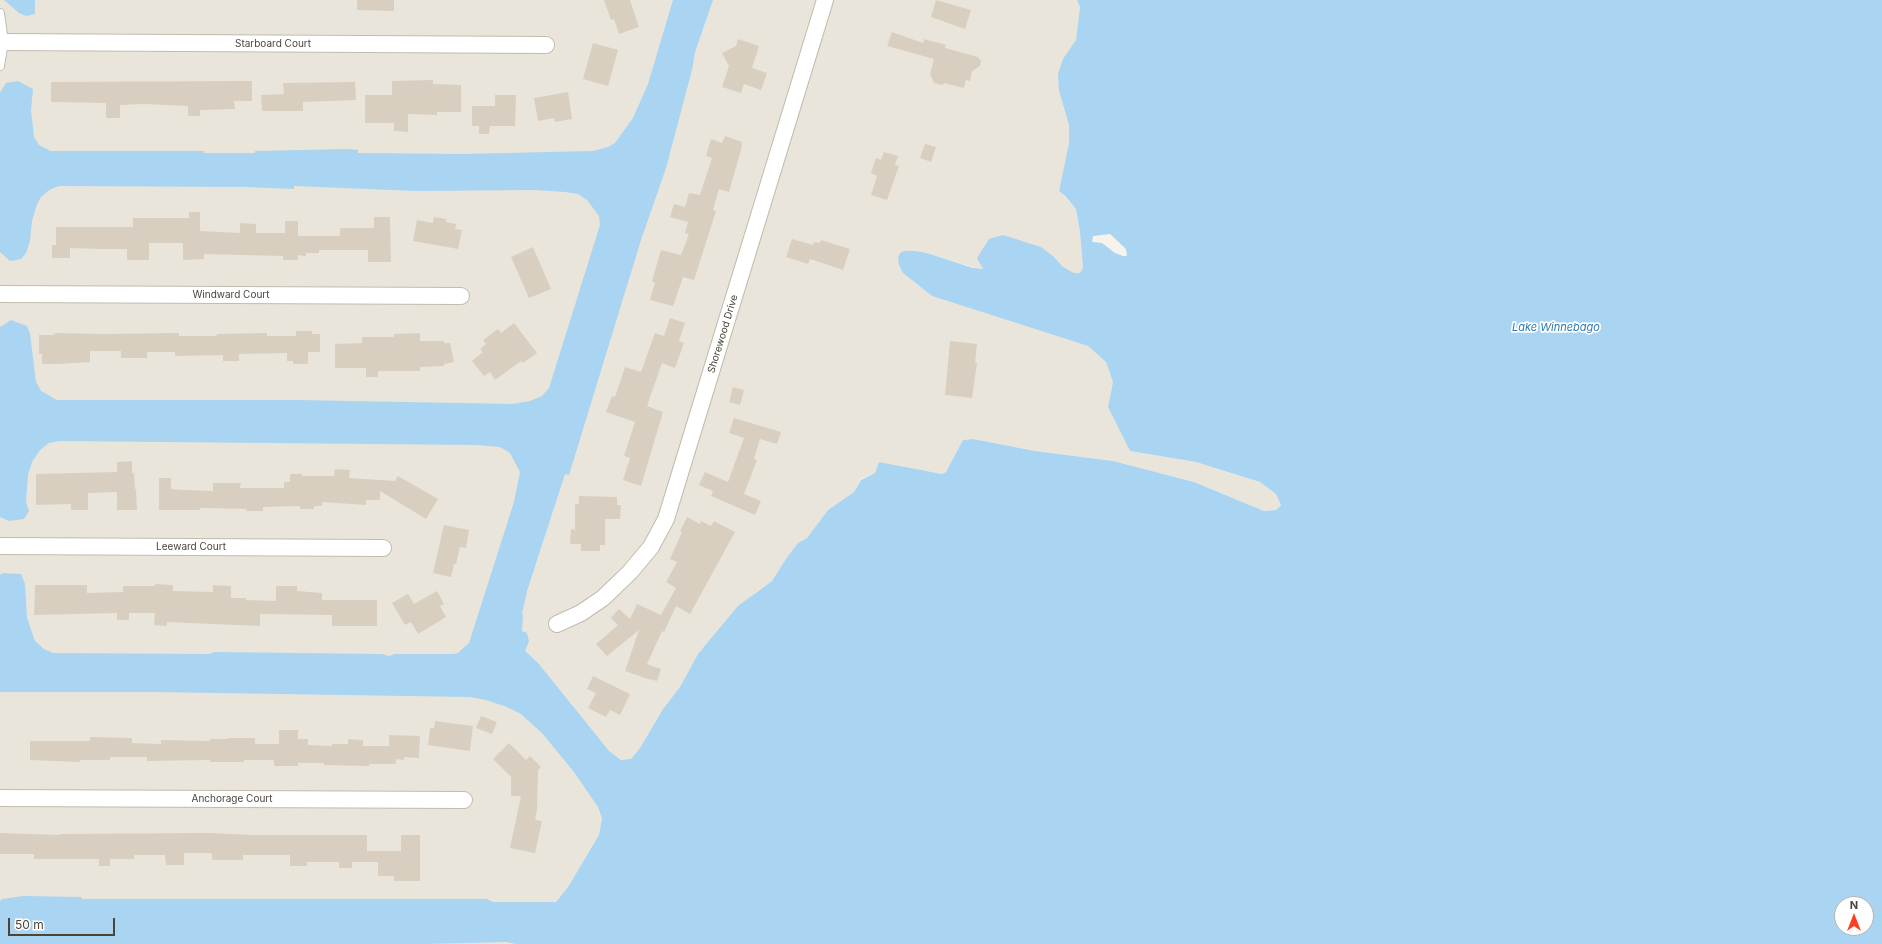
<!DOCTYPE html>
<style>
body{margin:0}
#map{position:relative;width:1882px;height:944px;overflow:hidden;background:#f6f3ec;font-family:Inter,sans-serif}
canvas{display:block}
.north{position:absolute;left:1834px;top:896px;width:40px;height:40px;box-sizing:border-box;background:#fff;border:1px solid #b7b4b0;border-radius:50%;rotate:0deg;font-size:11px;font-weight:700;line-height:16px;text-align:center;color:#4b4439}
.north::after{content:'';display:block;margin:auto;width:14px;height:18px;background:#fc3f1d;clip-path:polygon(50% 0,100% 100%,50% 72%,0 100%)}
.scale{position:absolute;left:8px;top:918px;width:107px;height:18px;box-sizing:border-box;border:2px solid #4b4439;border-top:0;padding-left:5px;font-size:12px;line-height:14px;white-space:nowrap;color:#4b4439;-webkit-text-stroke:3px #fff;paint-order:stroke}
</style>
<div id="map">
<canvas width="1882" height="944"></canvas>
<div class="north">N</div>
<div class="scale">50 m</div>
</div>
<script>
const ctx = document.querySelector('canvas').getContext('2d');
ctx.lineJoin = 'round';
function paint(path, color) { ctx.fillStyle = color; ctx.fill(path, 'evenodd'); }
const shape = rows => new Path2D(rows.map(r => 'M' + r).join(''));
function stroke(path, color, width, dash) { ctx.strokeStyle = color; ctx.lineWidth = width; ctx.lineCap = dash ? 'butt' : 'round'; ctx.setLineDash(dash || []); ctx.stroke(path); }
function write(font, color, halo, rows, align = 'center') {
  ctx.font = font + ' Inter,sans-serif'; ctx.lineWidth = 3.5; ctx.setLineDash([]); ctx.textBaseline = 'middle'; ctx.strokeStyle = halo; ctx.fillStyle = color; for (const [text, x, y, turn = 0] of rows) {
    ctx.save(); ctx.translate(x, y); ctx.rotate((+turn || 0) * Math.PI / 180); ctx.textAlign = isNaN(turn) ? turn : align; if (halo) ctx.strokeText(text, 0, 0); ctx.fillText(text, 0, 0); ctx.restore();
  }
}
paint(shape([
 [0,0,1077,0,1080,7,1076,40,1059,91,1069,125,1069,143,1059,191,1076,209,1080,232,1083,268,1080,273,1074,273,1063,267,1053,256,979,269,927,253,915,251,899,265,903,273,932,296,1088,346,1106,362,1113,382,1108,407,1130,451,1196,462,1260,482,1276,494,1281,505,1276,510,1264,511,1194,482,1113,461,1035,451,973,439,963,440,946,472,942,474,879,462,875,473,861,479,854,492,828,510,807,538,798,543,772,581,755,593,698,654,680,687,663,709,640,748,631,759,602,818,599,835,568,887,556,902,552,944,0,944]
]), '#eae5da');
paint(shape([
 [4,0,35,0,35,14,26,16,19,13],
 [673,0,713,0,695,52,692,70,666,168,641,240,569,475,565,474,527,591,522,614,523,615,522,631,527,633,529,641,525,651,538,663,609,751,621,760,631,759,640,748,663,709,680,687,698,654,738,606,772,581,786,559,798,543,807,538,828,510,854,492,861,480,875,473,879,462,942,474,946,472,963,440,973,439,1035,451,1113,461,1194,482,1264,511,1276,510,1281,505,1276,494,1260,482,1196,462,1130,451,1108,407,1113,382,1106,362,1088,346,932,296,903,273,899,265,898,258,900,253,904,251,915,251,927,253,973,268,983,269,977,258,989,239,1003,235,1041,247,1053,256,1063,267,1074,273,1080,273,1083,268,1080,232,1076,209,1065,196,1059,191,1069,143,1069,125,1059,91,1058,74,1063,59,1076,40,1080,7,1077,0,1882,0,1882,944,516,944,506,942,426,944,0,944,0,901,2,899,23,896,81,897,82,899,487,899,493,902,556,902,568,887,599,835,602,818,598,807,574,772,542,733,521,714,507,707,486,700,470,697,154,692,0,692,0,575,3,573,21,574,25,584,27,618,35,641,44,649,53,653,209,654,215,652,382,654,389,656,395,654,453,654,458,653,469,643,514,502,520,472,510,453,500,447,478,445,59,441,49,443,40,450,32,462,28,475,26,502,29,511,24,519,9,521,0,517,0,327,11,320,27,326,30,334,36,382,41,391,57,400,296,400,512,404,530,401,542,396,549,388,600,225,599,216,587,200,578,194,565,192,535,190,416,191,294,186,294,189,245,187,59,186,49,190,41,197,37,204,32,221,30,241,26,253,21,259,10,261,0,252,0,93,6,83,18,81,33,89,31,110,34,137,39,145,51,151,204,151,204,153,255,153,255,151,347,149,358,150,358,153,462,154,593,151,608,147,615,143,633,118,648,84],
 [1110,234,1126,249,1127,256,1123,256,1115,253,1102,243,1092,242,1093,236],
 [1842,904,1866,904,1866,928,1842,928]
]), '#a9d4f2');
paint(shape([
 [357,0,394,0,394,11,357,10],
 [604,0,630,0,639,27,619,34,614,19,611,20],
 [936,0,971,10,965,29,931,17],
 [892,32,923,43,924,39,946,45,945,48,978,57,981,61,980,66,972,71,970,81,966,80,964,88,944,83,943,85,934,83,930,74,934,59,887,46],
 [738,39,759,46,752,68,767,73,761,90,744,84,741,93,722,87,729,66,722,53,736,46],
 [593,43,618,50,608,86,583,79],
 [433,80,433,84,461,85,461,112,437,112,437,115,408,114,408,132,394,131,394,123,365,123,365,95,392,95,392,81],
 [252,81,252,101,234,101,235,109,200,110,200,116,188,116,188,106,144,104,120,105,120,118,106,118,106,103,51,102,51,82],
 [355,82,356,100,303,102,303,111,262,111,261,95,284,94,283,83],
 [568,92,572,119,555,122,554,118,538,121,534,98],
 [495,95,516,95,515,126,490,126,489,134,479,134,479,126,472,126,472,106,495,106],
 [725,136,742,142,741,150,729,192,719,189,713,210,716,211,694,280,683,277,673,306,650,300,655,283,652,281,661,250,681,255,689,234,685,233,688,222,670,217,674,204,685,207,689,193,700,195,712,158,706,156,711,139,722,143],
 [925,144,936,147,931,162,920,158],
 [884,152,898,156,895,165,899,166,887,200,871,195,877,176,871,173,876,158,881,160],
 [189,212,200,212,200,231,240,233,240,223,256,224,256,233,285,233,285,221,298,221,298,236,340,236,340,228,374,228,374,217,390,217,391,262,368,262,368,250,319,250,319,253,306,253,306,256,298,255,298,260,283,260,283,256,204,254,204,259,183,260,183,243,149,243,149,260,127,260,127,249,100,249,70,248,70,258,52,258,52,245,56,245,56,227,133,227,133,218,189,218],
 [434,217,446,219,446,222,456,224,455,229,462,230,458,249,413,241,417,220,433,223],
 [792,239,813,245,814,242,820,243,821,240,850,249,843,270,810,259,808,264,786,257],
 [533,247,551,289,529,298,511,257],
 [670,318,685,323,679,341,684,343,675,368,662,363,647,406,663,412,641,486,623,480,630,458,624,456,635,422,606,412,612,396,615,397,625,367,641,372,655,333,664,336],
 [514,323,537,353,523,363,521,361,495,380,490,372,484,376,472,361,483,352,480,349,486,344,483,340,498,329,501,333],
 [296,331,312,331,312,334,320,334,320,352,308,352,308,364,293,364,293,361,287,361,287,353,239,354,239,361,223,361,223,355,175,356,175,352,147,352,147,358,121,358,121,351,90,351,90,362,60,364,42,364,42,354,39,354,39,335,53,335,56,333,102,334,179,333,179,336,217,336,216,334,267,333,267,336,296,336],
 [420,333,420,341,444,341,444,343,450,343,454,362,444,364,444,366,420,367,420,371,378,371,378,377,366,377,366,368,335,368,335,344,362,343,362,337,394,337,394,334],
 [950,341,977,344,975,363,977,363,972,398,945,395],
 [733,387,744,390,740,405,729,402],
 [734,418,781,432,777,444,760,439,754,459,757,460,744,494,761,501,755,515,711,496,713,491,699,485,705,472,728,482,744,438,729,433],
 [132,461,132,473,134,473,135,489,136,489,137,510,117,510,117,492,88,493,88,510,71,510,71,504,36,505,36,474,117,472,117,462],
 [335,469,350,470,349,478,395,481,398,476,438,499,426,519,380,491,380,500,366,500,366,505,322,502,322,506,314,506,314,509,300,509,300,506,263,507,263,511,246,511,247,509,200,508,200,510,159,510,159,478,171,478,171,489,185,490,213,491,213,483,241,483,240,488,284,488,284,482,290,482,290,474,302,474,302,476,334,476],
 [579,496,617,497,617,505,621,505,620,519,605,519,605,545,600,545,600,551,581,551,581,544,570,544,571,529,575,530,575,504,579,504],
 [687,517,700,524,701,521,711,526,714,521,735,532,690,614,676,606,664,632,662,631,647,664,661,669,657,681,648,679,625,671,639,630,607,656,596,644,618,625,611,618,619,609,630,619,637,604,661,615,676,588,666,582,677,562,670,559,682,532,680,531],
 [444,525,469,530,466,548,460,547,456,564,454,564,451,577,433,573],
 [155,584,173,585,173,591,213,592,213,585,231,586,231,598,246,598,246,600,276,601,276,586,297,586,297,591,322,593,322,600,377,600,377,626,332,626,332,615,260,614,260,626,167,622,167,626,154,625,155,613,129,613,129,620,117,620,117,613,34,615,35,585,87,585,87,593,123,592,123,586,155,586],
 [437,591,444,604,440,606,446,617,418,634,411,622,405,625,392,603,408,594,414,604],
 [593,676,630,694,620,715,610,710,606,717,588,708,596,693,587,689],
 [481,716,497,722,492,734,476,728],
 [435,721,473,726,470,751,428,745,430,728,434,728],
 [279,730,298,730,298,739,308,739,308,745,332,746,332,744,348,744,348,739,363,740,363,746,389,746,389,735,420,736,419,758,404,757,404,760,396,759,396,764,369,764,369,766,324,765,324,763,298,763,298,766,274,766,274,760,244,760,244,762,210,762,210,760,147,761,147,757,110,757,110,760,80,760,80,762,30,760,30,741,90,741,90,737,132,738,132,743,161,744,161,740,210,741,210,739,228,739,228,738,255,738,255,744,279,744],
 [509,743,526,760,530,756,541,767,538,770,537,810,535,820,542,821,535,853,510,848,521,796,511,796,511,777,493,759],
 [0,833,60,835,60,834,209,833,254,835,367,835,367,851,401,851,401,835,420,835,420,881,394,881,394,876,378,876,378,862,352,862,352,868,339,868,339,862,307,862,307,866,290,866,290,855,243,855,243,860,212,860,212,854,209,853,184,853,184,865,166,865,165,855,134,855,134,859,110,859,110,866,99,866,99,859,34,859,34,854,0,854]
]), '#d8cfc1');
const lane = shape([
 [0,13,4,42,0,66]
]);
const street = shape([
 [0,42,546,45],
 [0,294,461,296],
 [0,546,383,548],
 [557,624,581,613,603,598,630,572,651,547,666,519,825,0],
 [0,798,464,800]
]);
stroke(lane, '#c2bbae', 10);
stroke(street, '#c2bbae', 18);
stroke(lane, '#fff', 8);
stroke(street, '#fff', 16);
write('10px', '#4b4439', '#fff', [
 ["Starboard Court",273,44],
 ["Windward Court",231,295],
 ["Shorewood Drive",723,334,-73],
 ["Leeward Court",191,547],
 ["Anchorage Court",232,799]
]);
write('italic 11px', '#2e7ab2', '#fff', [
 ["Lake Winnebago",1556,328]
]);
</script>
